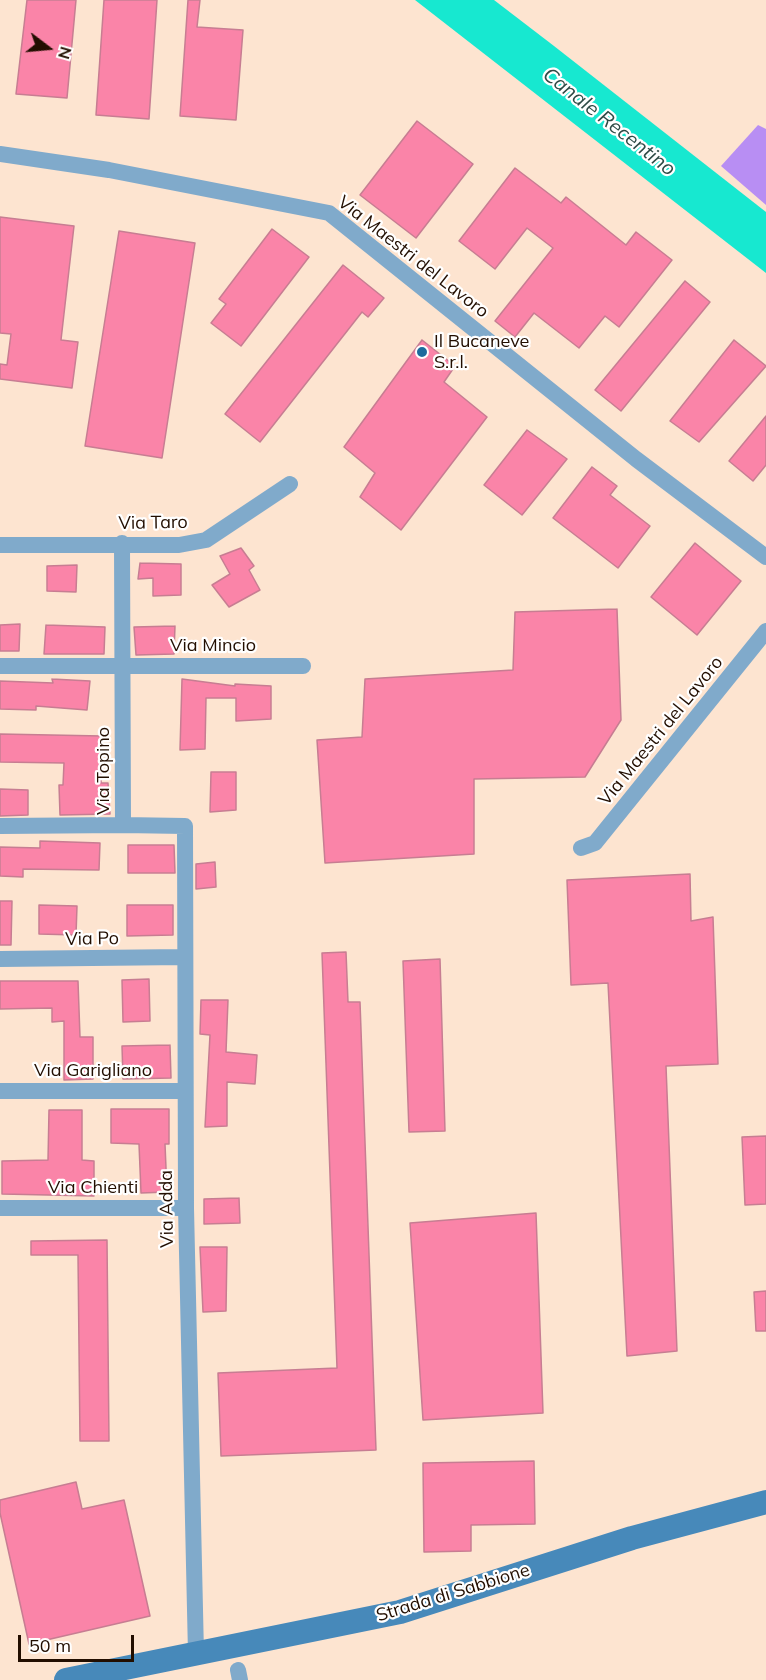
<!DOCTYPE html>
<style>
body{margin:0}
#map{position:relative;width:766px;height:1680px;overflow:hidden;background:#fde4d0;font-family:Mulish,sans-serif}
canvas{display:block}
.north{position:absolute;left:18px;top:18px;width:60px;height:60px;-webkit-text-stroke:4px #fff;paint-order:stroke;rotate:106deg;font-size:16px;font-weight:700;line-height:24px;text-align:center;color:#220e00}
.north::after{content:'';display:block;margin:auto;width:21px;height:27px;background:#220e00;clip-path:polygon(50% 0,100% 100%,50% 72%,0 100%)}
.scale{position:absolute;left:18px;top:1635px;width:116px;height:27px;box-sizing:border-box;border:3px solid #220e00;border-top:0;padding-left:8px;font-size:18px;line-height:21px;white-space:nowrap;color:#220e00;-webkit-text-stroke:4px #fff;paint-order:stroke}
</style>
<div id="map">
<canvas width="766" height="1680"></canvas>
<div class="north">N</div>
<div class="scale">50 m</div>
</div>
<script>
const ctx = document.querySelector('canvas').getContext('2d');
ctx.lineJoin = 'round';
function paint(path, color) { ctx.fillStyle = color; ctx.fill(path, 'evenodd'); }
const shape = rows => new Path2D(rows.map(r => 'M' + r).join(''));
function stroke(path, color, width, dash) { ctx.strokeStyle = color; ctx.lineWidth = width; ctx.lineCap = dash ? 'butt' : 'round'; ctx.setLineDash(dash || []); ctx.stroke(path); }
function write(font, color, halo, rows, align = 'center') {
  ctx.font = font + ' Mulish,sans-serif'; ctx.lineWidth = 4.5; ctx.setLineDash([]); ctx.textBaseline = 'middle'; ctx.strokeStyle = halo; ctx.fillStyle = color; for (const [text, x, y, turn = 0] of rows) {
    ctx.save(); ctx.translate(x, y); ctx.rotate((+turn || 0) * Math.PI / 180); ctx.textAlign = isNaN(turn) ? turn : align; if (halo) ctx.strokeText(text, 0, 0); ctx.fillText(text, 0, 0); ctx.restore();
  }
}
paint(shape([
 [758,125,766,129,766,205,721,166]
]), '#b88ef3');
paint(shape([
 [415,0,494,0,554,46,766,212,766,273]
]), '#17e8d0');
const building = shape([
 [27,0,76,0,67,98,16,94,27,0],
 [104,0,157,0,149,119,96,115,104,0],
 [188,0,200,0,197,27,243,30,236,120,180,116,188,0],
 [417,121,473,164,416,238,360,195,417,121],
 [515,168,561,203,566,197,626,245,636,232,672,260,619,327,605,316,579,348,534,313,515,337,495,321,553,248,527,228,495,269,459,241,515,168],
 [0,217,74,226,61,340,78,342,72,388,0,379,0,364,7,365,11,334,0,333,0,217],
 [272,229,309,257,241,346,211,323,226,304,219,299,272,229],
 [119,231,195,243,162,458,85,446,119,231],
 [343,265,384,298,368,317,362,312,260,442,225,414,343,265],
 [685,281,710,302,621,411,595,390,685,281],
 [422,340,455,366,444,382,487,417,401,530,360,497,375,473,344,447,422,340],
 [734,340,766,366,699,442,670,421,734,340],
 [766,416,766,465,753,481,729,461,766,416],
 [527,430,567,459,522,515,484,485,527,430],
 [592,467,617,486,610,495,650,526,618,568,553,518,592,467],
 [695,543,741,581,697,635,651,597,695,543],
 [241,548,254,566,249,570,260,590,229,607,212,585,230,574,220,556,241,548],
 [140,563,181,564,181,595,153,596,153,578,138,579,140,563],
 [77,565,76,592,47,591,47,566,77,565],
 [617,609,621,720,585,777,474,779,474,854,325,863,317,740,362,737,365,679,513,670,515,612,617,609],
 [20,624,19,651,0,651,0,625,20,624],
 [46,625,105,627,104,654,44,654,46,625],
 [175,626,174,654,136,655,134,627,175,626],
 [52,679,90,681,87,710,36,706,36,710,0,709,0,681,53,683,52,679],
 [182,679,235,686,235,684,271,686,271,719,236,721,236,698,206,698,205,749,180,750,182,679],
 [0,734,102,736,101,783,108,783,110,814,60,815,59,785,63,785,64,763,0,762,0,734],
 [211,772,236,772,236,810,210,812,211,772],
 [0,789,28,790,28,815,0,816,0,789],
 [40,841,100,843,99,870,23,869,23,877,0,876,0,847,40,848,40,841],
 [128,845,174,845,175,873,128,873,128,845],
 [215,862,216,887,196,889,196,864,215,862],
 [690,874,691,921,713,917,718,1064,666,1066,677,1351,627,1356,608,983,571,985,567,880,690,874],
 [0,901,12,901,11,945,0,945,0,901],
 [39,905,77,906,76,935,39,934,39,905],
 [127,905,173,905,173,935,127,936,127,905],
 [346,952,348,1002,360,1002,376,1450,221,1456,218,1373,337,1368,322,953,346,952],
 [440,959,445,1131,409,1132,403,961,440,959],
 [149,979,150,1021,123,1022,122,980,149,979],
 [0,981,78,981,80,1037,93,1037,93,1079,64,1080,64,1021,52,1022,52,1008,0,1009,0,981],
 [201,1000,228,1000,226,1052,257,1055,255,1084,227,1082,227,1126,205,1127,210,1035,200,1034,201,1000],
 [170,1045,171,1078,123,1079,122,1046,170,1045],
 [111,1109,169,1109,169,1144,165,1144,167,1192,141,1193,139,1144,111,1143,111,1109],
 [49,1110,82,1110,82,1160,94,1161,94,1196,2,1194,2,1161,48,1160,49,1110],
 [766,1136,766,1204,745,1205,742,1137,766,1136],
 [239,1198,240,1223,204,1224,204,1199,239,1198],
 [536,1213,543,1413,423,1420,410,1223,536,1213],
 [107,1240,109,1441,80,1441,78,1255,31,1255,31,1241,107,1240],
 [200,1247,227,1247,226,1311,203,1312,200,1247],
 [766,1291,766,1331,756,1331,754,1292,766,1291],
 [534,1461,535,1524,471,1525,471,1551,424,1552,423,1463,534,1461],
 [76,1482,82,1509,124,1500,150,1616,29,1644,0,1513,0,1500,76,1482]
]);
paint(building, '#fa84a8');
stroke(building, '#c77d92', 1.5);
stroke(shape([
 [0,154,109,170,329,213,636,459,766,557],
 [0,545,179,545,206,540,290,484],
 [0,666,303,666],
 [123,825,185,826,186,1208,196,1654],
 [0,826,123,825,122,543],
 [581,848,595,843,766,631],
 [0,959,184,957],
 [0,1091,185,1091],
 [0,1208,186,1208],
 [238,1670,240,1680]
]), '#80aacb', 16);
stroke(shape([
 [66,1680,400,1612,632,1538,766,1502]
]), '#4789ba', 24);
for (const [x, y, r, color] of [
 [422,352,6,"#1c6b9d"]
]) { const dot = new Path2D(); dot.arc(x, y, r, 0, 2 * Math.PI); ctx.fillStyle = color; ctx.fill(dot); stroke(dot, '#fff', 2); }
write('18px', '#220e00', '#fff', [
 ["Via Maestri del Lavoro",413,257,38],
 ["Via Taro",153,523,-1],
 ["Via Mincio",213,646],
 ["Via Maestri del Lavoro",661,731,-51],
 ["Via Topino",104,771,-90],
 ["Via Po",92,939,-1],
 ["Via Garigliano",93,1071],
 ["Via Chienti",93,1188],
 ["Via Adda",167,1209,-91],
 ["Strada di Sabbione",453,1593,-17]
]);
write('18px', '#220e00', '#fff', [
 ["Il Bucaneve",434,342],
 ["S.r.l.",434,363]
], 'left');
write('italic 20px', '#2f4b46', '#fff', [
 ["Canale Recentino",609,122,38]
]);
</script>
